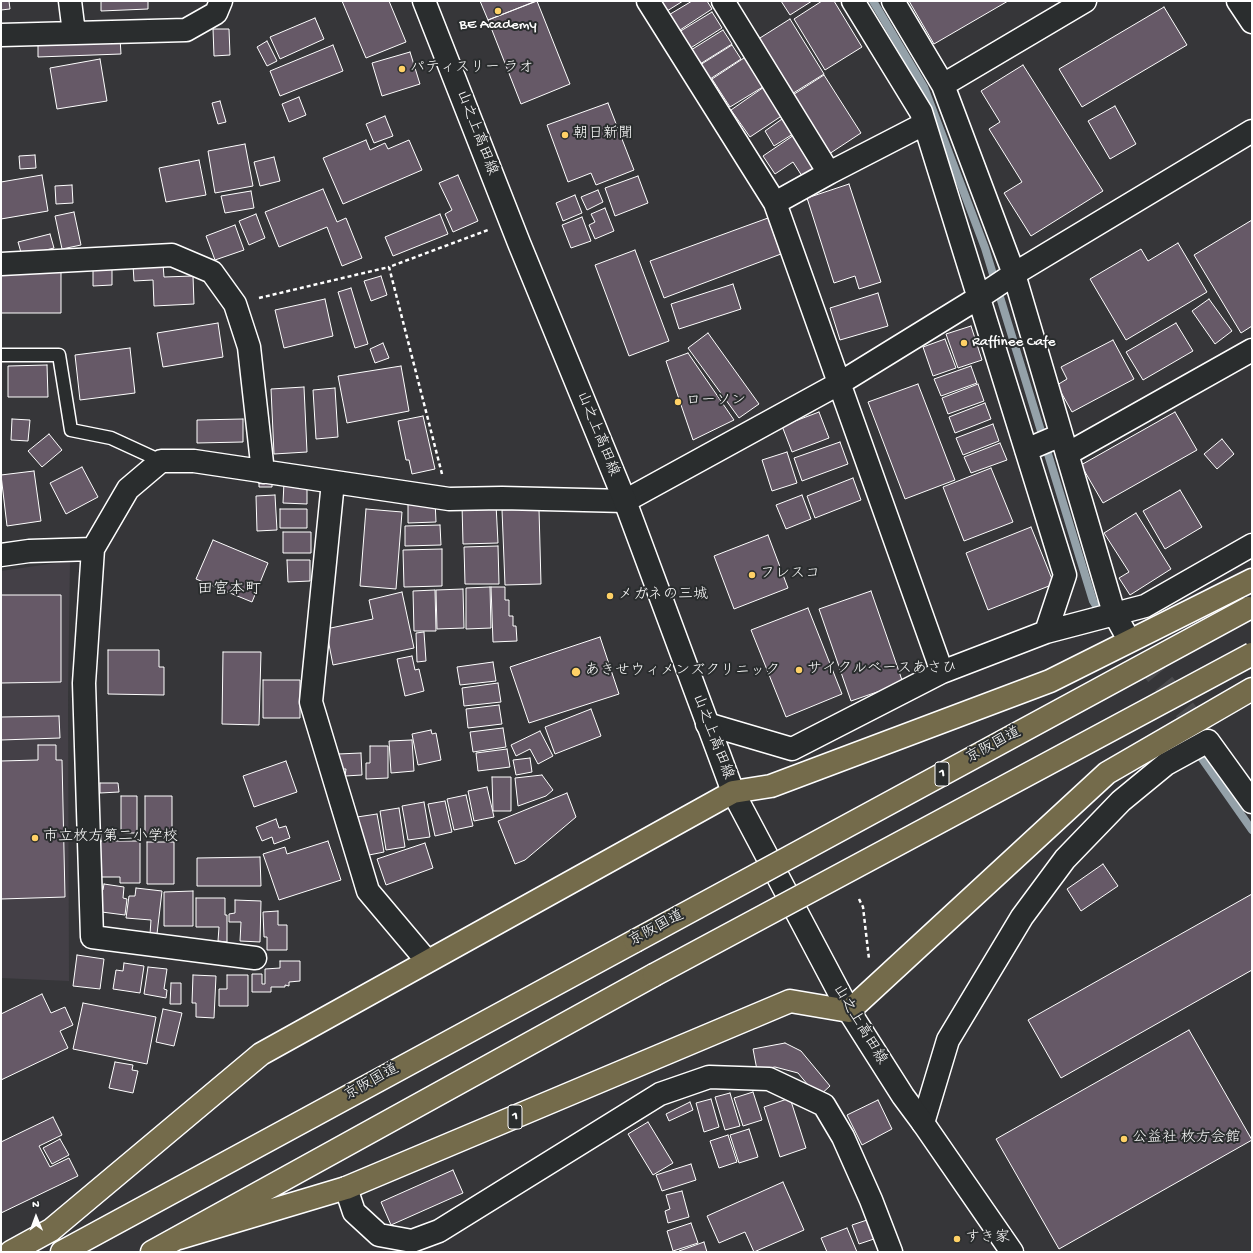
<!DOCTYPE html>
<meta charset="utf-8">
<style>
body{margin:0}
#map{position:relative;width:1253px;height:1253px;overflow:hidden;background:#363639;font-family:"Gochi Hand",sans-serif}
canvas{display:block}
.frame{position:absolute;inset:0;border:2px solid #fff;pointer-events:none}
.north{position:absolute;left:16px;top:1197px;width:40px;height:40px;-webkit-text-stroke:3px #2a2d2e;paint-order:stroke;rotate:359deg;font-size:11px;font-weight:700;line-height:16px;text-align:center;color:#fff}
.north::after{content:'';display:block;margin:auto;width:14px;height:18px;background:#fff;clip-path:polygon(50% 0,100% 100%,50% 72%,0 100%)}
</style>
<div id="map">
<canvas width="1253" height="1253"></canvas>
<div class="frame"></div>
<div class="north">N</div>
</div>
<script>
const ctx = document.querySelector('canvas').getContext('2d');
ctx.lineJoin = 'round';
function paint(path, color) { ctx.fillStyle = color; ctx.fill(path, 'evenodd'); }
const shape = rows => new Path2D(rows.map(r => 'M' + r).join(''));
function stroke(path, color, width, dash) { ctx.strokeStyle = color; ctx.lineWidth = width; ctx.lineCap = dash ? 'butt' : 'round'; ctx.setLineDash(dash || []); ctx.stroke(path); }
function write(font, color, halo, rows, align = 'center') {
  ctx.font = font + ' "Gochi Hand","Klee One",sans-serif'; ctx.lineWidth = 4; ctx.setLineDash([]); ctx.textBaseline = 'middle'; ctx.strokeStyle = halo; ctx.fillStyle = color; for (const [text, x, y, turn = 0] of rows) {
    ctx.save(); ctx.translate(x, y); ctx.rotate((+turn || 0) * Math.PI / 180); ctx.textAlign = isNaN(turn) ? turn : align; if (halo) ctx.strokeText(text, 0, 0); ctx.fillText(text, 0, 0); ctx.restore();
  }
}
paint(shape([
 [70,561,68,698,69,981,1,978,1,571]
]), '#444047');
stroke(shape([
 [873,1,924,87,985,248,1093,601,1098,609],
 [1198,753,1252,830]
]), '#94a1a9', 8);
const building = shape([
 [1,1,9,1,10,9,1,10,1,1],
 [101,1,148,1,148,9,101,11,101,1],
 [342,1,389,1,406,42,366,58,342,1],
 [480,1,536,1,488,20,480,1],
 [537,1,570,84,521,104,488,20,537,1],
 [661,1,683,1,667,11,661,1],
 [692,1,707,1,712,9,677,32,667,16,692,1],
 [781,1,812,1,790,15,781,1],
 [822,1,834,1,862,47,825,70,794,19,822,1],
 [909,1,1008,1,934,44,909,1],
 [1164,7,1187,45,1082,107,1059,69,1164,7],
 [712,12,722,28,689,49,679,32,712,12],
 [315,18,324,39,280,59,270,37,315,18],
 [790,19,824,74,787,97,752,43,790,19],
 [213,29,229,29,230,55,214,56,213,29],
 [723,30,732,44,700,64,691,50,723,30],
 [120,38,121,54,38,57,38,42,120,38],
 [267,41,277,61,267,66,257,47,267,41],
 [333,45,343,71,280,96,270,71,333,45],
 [732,45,741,59,710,79,700,65,732,45],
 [410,52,420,84,382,96,372,63,410,52],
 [747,56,766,85,730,107,712,79,747,56],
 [100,59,107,101,57,109,50,68,100,59],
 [1023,65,1103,191,1031,236,1004,193,1022,182,989,129,1000,122,981,91,1023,65],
 [824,75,861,133,826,156,788,98,824,75],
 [764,87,783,115,750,137,731,110,764,87],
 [299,97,306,115,289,122,282,104,299,97],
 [220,101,226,122,218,124,212,103,220,101],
 [608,103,634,170,596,185,591,173,568,182,547,125,608,103],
 [1115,106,1136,144,1110,159,1088,121,1115,106],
 [385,116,393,136,374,143,366,124,385,116],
 [782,119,793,134,774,146,765,131,782,119],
 [794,135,815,167,802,176,793,162,775,174,763,156,794,135],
 [366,140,370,150,385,143,388,149,409,140,422,170,343,204,323,158,366,140],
 [245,144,253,186,215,193,208,151,245,144],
 [35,155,36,168,20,169,19,156,35,155],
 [274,157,280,181,260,186,254,162,274,157],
 [199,160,206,195,166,202,159,168,199,160],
 [42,175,48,211,1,219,1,182,42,175],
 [458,175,478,221,453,232,445,214,452,210,439,183,458,175],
 [638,176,648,203,615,216,605,188,638,176],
 [849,184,881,282,859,289,855,276,834,283,807,198,849,184],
 [72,185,73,203,56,204,55,186,72,185],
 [323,189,337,222,346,218,362,258,342,266,327,227,279,247,265,212,323,189],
 [598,190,603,202,587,210,581,197,598,190],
 [251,191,254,208,225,213,221,196,251,191],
 [575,195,582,213,563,221,556,203,575,195],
 [605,208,614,231,595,239,589,225,595,222,591,214,605,208],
 [74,212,81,245,62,249,55,216,74,212],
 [256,214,265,238,249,245,239,221,256,214],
 [440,214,448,234,393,256,385,237,440,214],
 [582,217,591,241,571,248,562,225,582,217],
 [768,218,781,254,664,298,650,261,768,218],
 [1252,220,1252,326,1241,333,1194,255,1252,220],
 [235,225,244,250,215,260,206,236,235,225],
 [50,234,54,248,22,256,18,242,50,234],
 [1178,243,1207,292,1126,340,1090,279,1141,249,1148,261,1178,243],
 [635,250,669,341,629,356,595,265,635,250],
 [163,264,164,277,193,276,194,304,154,306,153,280,134,281,133,265,163,264],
 [112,269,112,285,93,286,93,270,112,269],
 [61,270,61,313,1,313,1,271,61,270],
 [381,276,387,295,371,301,364,281,381,276],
 [733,284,741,309,679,329,671,304,733,284],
 [351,288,368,344,355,348,338,292,351,288],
 [878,293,888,326,840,340,830,308,878,293],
 [325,299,333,336,284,348,275,310,325,299],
 [1209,299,1232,331,1215,344,1192,311,1209,299],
 [218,323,223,357,163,367,157,333,218,323],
 [1176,323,1193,351,1143,380,1126,352,1176,323],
 [971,326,982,360,958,368,946,334,971,326],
 [708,333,759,404,739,418,688,348,708,333],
 [945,339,956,368,933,376,923,347,945,339],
 [1113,340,1134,379,1072,412,1057,385,1067,379,1061,367,1113,340],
 [383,343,389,358,375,363,370,349,383,343],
 [130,348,135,393,80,400,75,355,130,348],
 [688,353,734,420,693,440,666,361,688,353],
 [47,365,48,397,8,397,8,366,47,365],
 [401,366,409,411,347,423,338,376,401,366],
 [971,366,977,383,941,396,934,379,971,366],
 [918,384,955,480,905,499,868,402,918,384],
 [978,384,984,401,948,414,942,398,978,384],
 [304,387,307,452,274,454,271,389,304,387],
 [335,388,338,437,316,439,313,390,335,388],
 [985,403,991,419,955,433,949,417,985,403],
 [819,412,829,438,792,452,782,426,819,412],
 [1175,412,1197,450,1103,503,1081,465,1175,412],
 [423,416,435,469,412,474,409,460,406,460,398,421,423,416],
 [12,419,30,420,28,441,11,440,12,419],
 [243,419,243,442,197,443,197,420,243,419],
 [993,424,999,441,963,455,956,438,993,424],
 [49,434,62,450,42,467,28,451,49,434],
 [1222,439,1234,454,1217,469,1204,454,1222,439],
 [840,442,848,464,802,481,794,458,840,442],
 [1000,443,1007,460,971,473,964,457,1000,443],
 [787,452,797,483,772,491,762,460,787,452],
 [82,467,98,497,66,514,50,483,82,467],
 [991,468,1013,522,964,541,943,487,991,468],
 [34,471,41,521,7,526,1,475,34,471],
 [259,475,272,476,272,487,259,487,259,475],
 [853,478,861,500,815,518,807,496,853,478],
 [284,482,307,482,307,504,283,503,284,482],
 [1180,490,1202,527,1165,549,1143,511,1180,490],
 [275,495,277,530,257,531,256,496,275,495],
 [802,495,811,519,786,529,776,505,802,495],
 [408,500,435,500,436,522,408,523,408,500],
 [496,504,498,543,463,544,462,505,496,504],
 [280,509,307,509,307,528,280,528,280,509],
 [366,509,402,512,396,589,360,586,366,509],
 [539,509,541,584,505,585,502,510,539,509],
 [1136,513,1171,569,1130,595,1119,578,1129,572,1104,533,1136,513],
 [440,525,441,545,405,546,405,526,440,525],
 [1031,527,1054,584,988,610,966,553,1031,527],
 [283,532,311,532,311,553,283,553,283,532],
 [768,535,788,588,734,609,714,556,768,535],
 [213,540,268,563,252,602,196,579,213,540],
 [498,546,499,584,465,584,464,547,498,546],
 [442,549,442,586,404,587,403,550,442,549],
 [287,560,310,560,310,581,288,582,287,560],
 [490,587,491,628,466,629,466,588,490,587],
 [491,587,505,587,505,600,509,600,509,616,513,616,513,626,516,626,517,641,493,642,491,587],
 [463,589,464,628,437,629,436,590,463,589],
 [435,590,436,631,414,631,413,591,435,590],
 [871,591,903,683,851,701,819,609,871,591],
 [402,592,414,648,333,665,326,629,373,619,369,600,402,592],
 [1,595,61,595,61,682,1,683,1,595],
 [808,608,842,694,786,717,751,630,808,608],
 [424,632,426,661,417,662,416,633,424,632],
 [600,637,619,694,529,723,510,667,600,637],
 [108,650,159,650,159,667,164,667,164,695,108,694,108,650],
 [223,652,261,652,259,725,222,724,223,652],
 [412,656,415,670,419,669,424,691,405,696,397,659,412,656],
 [493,662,496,681,460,685,457,667,493,662],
 [263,680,300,680,300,718,263,718,263,680],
 [498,683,501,702,464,706,462,688,498,683],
 [499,705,502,724,468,728,466,709,499,705],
 [591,709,601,736,555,754,545,727,591,709],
 [59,716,60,738,1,740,1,717,59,716],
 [503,728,506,747,473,752,470,732,503,728],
 [431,730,432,734,436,733,441,760,418,765,412,734,431,730],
 [540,731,553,756,538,764,530,749,516,756,511,745,540,731],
 [412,740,414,771,391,773,389,741,412,740],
 [38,745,56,745,56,760,62,760,65,897,1,899,1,761,38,760,38,745],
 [370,746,388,746,388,778,366,779,366,763,370,763,370,746],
 [507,749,510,767,478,771,476,753,507,749],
 [361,753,362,775,345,776,346,769,338,769,338,754,361,753],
 [530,758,532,772,516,775,513,760,530,758],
 [286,761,297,792,254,807,243,776,286,761],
 [542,775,553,790,546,796,518,806,515,778,542,775],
 [492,777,511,777,511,811,493,811,492,777],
 [100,783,118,783,119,792,100,793,100,783],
 [487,787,494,817,474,821,468,791,487,787],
 [567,793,576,817,525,860,515,864,498,821,567,793],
 [466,795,473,826,454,830,447,799,466,795],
 [121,796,137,796,137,833,121,833,121,796],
 [145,796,172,796,172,836,145,836,145,796],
 [445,801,452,832,435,836,428,804,445,801],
 [424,802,430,837,408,840,402,806,424,802],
 [399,808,405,847,386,850,380,811,399,808],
 [377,814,384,852,364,856,357,817,377,814],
 [276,819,279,828,286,826,290,838,274,844,272,837,262,841,256,827,276,819],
 [96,841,140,841,140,883,120,883,120,877,100,877,96,841],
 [328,841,341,880,279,900,263,854,285,847,287,854,328,841],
 [147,842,174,842,174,884,147,884,147,842],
 [425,843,433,868,386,885,377,859,425,843],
 [260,857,261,886,197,886,197,858,260,857],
 [1103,864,1118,886,1081,911,1067,889,1103,864],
 [104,884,124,887,123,898,127,899,125,915,94,911,97,890,103,890,104,884],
 [136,888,162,891,157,934,150,934,151,920,126,918,129,896,135,896,136,888],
 [193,891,193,926,164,926,164,892,193,891],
 [1252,894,1252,970,1061,1078,1028,1020,1252,894],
 [196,898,225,898,225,915,227,915,227,942,218,941,219,927,196,927,196,898],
 [235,900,261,901,260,942,240,941,241,922,229,922,229,914,235,913,235,900],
 [278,911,278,925,287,925,287,950,267,950,267,937,264,937,263,912,278,911],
 [77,955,104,959,100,989,73,986,77,955],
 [280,961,300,961,300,981,289,982,289,986,285,985,285,987,271,987,271,992,252,992,252,974,262,974,262,984,265,984,265,969,280,968,280,961],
 [124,963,144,966,140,993,113,989,116,970,123,971,124,963],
 [148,967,167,969,164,989,167,990,166,998,144,994,148,967],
 [193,975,216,976,214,1018,196,1017,196,1003,192,1003,193,975],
 [227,975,248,975,248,1006,219,1006,219,989,227,989,227,975],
 [171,983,181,983,181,1004,170,1004,171,983],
 [42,994,51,1013,65,1007,73,1025,60,1031,68,1048,1,1080,1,1014,42,994],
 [83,1003,156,1017,147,1064,73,1049,83,1003],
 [163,1009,182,1013,174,1046,156,1042,163,1009],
 [1189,1030,1252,1140,1059,1249,996,1139,1189,1030],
 [785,1043,801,1051,830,1086,818,1097,798,1073,775,1067,757,1070,753,1049,785,1043],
 [115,1062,133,1065,132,1070,138,1071,133,1093,109,1088,115,1062],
 [753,1092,762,1120,743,1126,734,1098,753,1092],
 [730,1093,740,1126,725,1130,715,1097,730,1093],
 [790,1098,806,1148,780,1157,764,1107,790,1098],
 [711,1099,719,1127,704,1132,696,1103,711,1099],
 [878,1100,892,1129,862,1145,847,1115,878,1100],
 [690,1102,693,1110,669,1121,666,1114,690,1102],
 [53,1117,62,1135,39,1146,50,1167,69,1158,78,1176,1,1213,1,1142,53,1117],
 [648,1122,673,1163,653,1175,628,1134,648,1122],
 [749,1129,758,1157,739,1163,730,1135,749,1129],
 [728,1135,737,1162,719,1168,710,1141,728,1135],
 [60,1139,69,1155,52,1164,43,1148,60,1139],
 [691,1164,696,1180,662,1191,656,1175,691,1164],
 [453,1170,463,1193,391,1225,381,1202,453,1170],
 [783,1182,804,1230,754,1252,745,1232,719,1243,707,1216,783,1182],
 [682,1191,689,1217,668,1223,665,1211,670,1209,666,1195,682,1191],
 [867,1220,874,1239,859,1244,852,1225,867,1220],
 [691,1223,698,1243,673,1251,667,1231,691,1223],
 [847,1228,857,1252,827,1252,821,1238,847,1228],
 [704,1242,707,1252,679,1252,679,1251,704,1242]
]);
paint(building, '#665967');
stroke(building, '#fff', 1);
stroke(shape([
 [1124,631,1147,663,1188,714,1206,738]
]), '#4a4a4d', 22, [22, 11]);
const lane = shape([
 [1,355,59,355,71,430,111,438,161,461]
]);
const street = shape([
 [70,1,74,33],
 [648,1,775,203,942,672],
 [723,1,829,173],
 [893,1,943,85,1014,274,1114,613,1124,631],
 [1,35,186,30,216,13,221,1],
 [943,85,1085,1],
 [775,203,829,173,924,124],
 [1,264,172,255,212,272,235,304,249,347,263,472],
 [1026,450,1061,435],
 [1067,454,1252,350],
 [333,482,311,702,368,891,427,961],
 [1,555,29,551,93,549],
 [1046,632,1145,606,1252,545],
 [707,724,792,749,942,672,1046,632,1065,575,921,112,853,1],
 [255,958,92,937,84,683,93,549,128,489,161,461,194,461,449,499,502,498,625,501,840,383,978,298,1014,274,1252,131],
 [923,1123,948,1040,1022,917,1065,859,1121,801,1166,764,1208,741,1252,802],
 [346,1188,354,1212,379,1235,412,1241,439,1231,660,1094,709,1077,769,1079,824,1105,843,1137,871,1200,891,1252]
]);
const secondary = shape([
 [424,1,519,243,625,501,733,792,849,1011,903,1096,923,1123,1012,1252],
 [1238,1,1252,22]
]);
const highway = shape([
 [179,1238,346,1188,790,1001,849,1011,1107,773,1252,689],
 [11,1252,51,1230,261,1054,733,792,771,786,1050,681,1252,580],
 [62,1252,635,941],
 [152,1252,654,975]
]);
stroke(lane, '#fff', 15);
stroke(street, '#fff', 25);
stroke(secondary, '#fff', 25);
stroke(highway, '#fff', 25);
stroke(shape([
 [259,298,389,267],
 [442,474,389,267,488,230],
 [859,899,863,907,869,959]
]), '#fff', 2.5, [4, 3]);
stroke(lane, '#2a2d2e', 12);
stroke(street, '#2a2d2e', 22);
stroke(secondary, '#2a2d2e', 22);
stroke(highway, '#746b4b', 22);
const highwayBridge = shape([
 [635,941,1249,608],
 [654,975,1252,654]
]);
stroke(highwayBridge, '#fff', 25, []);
stroke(highwayBridge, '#746b4b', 22);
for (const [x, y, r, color] of [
 [498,11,4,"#ffd166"],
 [402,69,4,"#ffd166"],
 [565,135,4,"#ffd166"],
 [964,343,4,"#ffd166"],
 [678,402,4,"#ffd166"],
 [752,575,4,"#ffd166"],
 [610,596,4,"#ffd166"],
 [799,670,4,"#ffd166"],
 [576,672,5,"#ffd166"],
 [35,838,4,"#ffd166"],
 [1124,1139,4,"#ffd166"],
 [957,1239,4,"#ffd166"]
]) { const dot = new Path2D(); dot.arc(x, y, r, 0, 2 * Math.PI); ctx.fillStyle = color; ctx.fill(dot); stroke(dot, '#2a2d2e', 1.5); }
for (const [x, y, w] of [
 [942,774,14],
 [515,1117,14]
]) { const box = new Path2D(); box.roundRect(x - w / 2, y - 12, w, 24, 3); ctx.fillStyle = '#2a2d2e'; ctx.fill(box); stroke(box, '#fff', 1); }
write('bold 14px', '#fff', null, [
 ["1",942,774],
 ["1",515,1117]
]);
write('15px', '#fff', '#2a2d2e', [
 ["BE Academy",498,26,"center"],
 ["パティスリー ラオ",410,69],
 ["朝日新聞",573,135],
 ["Raffinee Cafe",972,343],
 ["ローソン",686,402],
 ["フレスコ",760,575],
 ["メガネの三城",618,596],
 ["サイクルベースあさひ",807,670],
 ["あきせウィメンズクリニック",585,672],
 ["市立枚方第二小学校",43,838],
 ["公益社 枚方会館",1132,1139],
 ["すき家",965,1239]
], 'left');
write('15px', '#fff', '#2a2d2e', [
 ["山之上高田線",476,133,69],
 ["山之上高田線",597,434,68],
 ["山之上高田線",712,737,69],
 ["京阪国道",994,746,-28],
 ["京阪国道",657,929,-28],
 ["山之上高田線",859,1025,59],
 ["京阪国道",372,1083,-29]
]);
write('16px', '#fff', '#2a2d2e', [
 ["田宮本町",229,591]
]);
</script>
